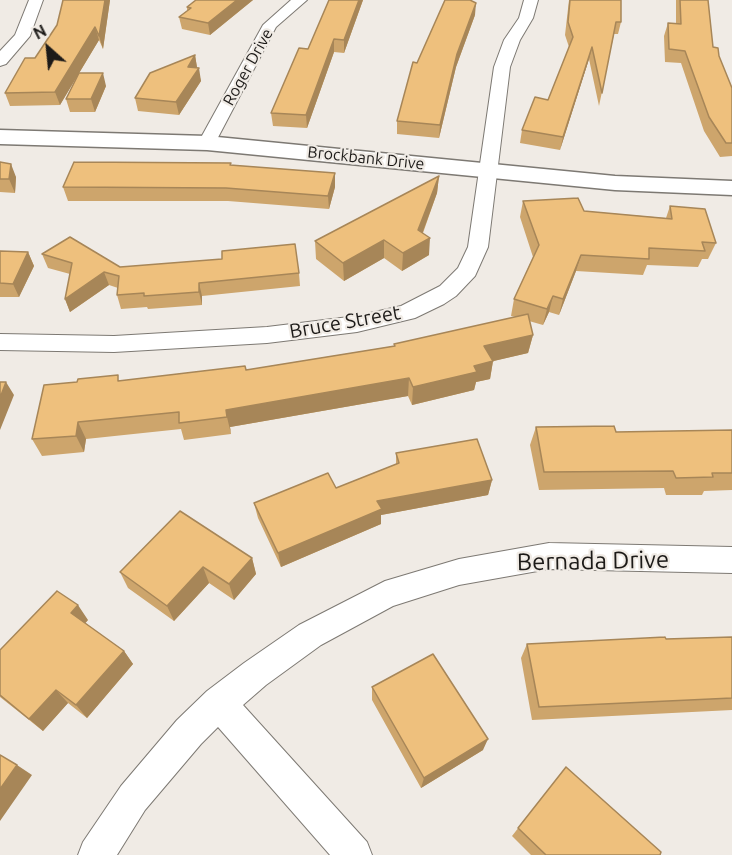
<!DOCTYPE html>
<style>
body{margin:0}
#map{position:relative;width:732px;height:855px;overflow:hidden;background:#f0ebe5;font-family:Ubuntu,sans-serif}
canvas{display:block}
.north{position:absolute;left:18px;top:18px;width:60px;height:60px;-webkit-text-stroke:4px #f0ebe5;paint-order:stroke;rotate:333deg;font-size:16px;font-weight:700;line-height:24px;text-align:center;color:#1c1a18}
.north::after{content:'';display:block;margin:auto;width:21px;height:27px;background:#1c1a18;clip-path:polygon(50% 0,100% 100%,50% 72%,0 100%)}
</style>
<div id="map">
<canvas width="732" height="855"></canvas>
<div class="north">N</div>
</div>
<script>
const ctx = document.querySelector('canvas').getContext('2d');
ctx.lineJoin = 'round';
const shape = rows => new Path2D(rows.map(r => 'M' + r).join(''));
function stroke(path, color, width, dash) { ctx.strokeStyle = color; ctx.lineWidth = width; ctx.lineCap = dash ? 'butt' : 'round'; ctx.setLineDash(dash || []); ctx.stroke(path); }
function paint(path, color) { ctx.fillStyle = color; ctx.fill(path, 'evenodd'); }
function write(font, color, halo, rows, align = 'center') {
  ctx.font = font + ' Ubuntu,sans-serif'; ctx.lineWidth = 4.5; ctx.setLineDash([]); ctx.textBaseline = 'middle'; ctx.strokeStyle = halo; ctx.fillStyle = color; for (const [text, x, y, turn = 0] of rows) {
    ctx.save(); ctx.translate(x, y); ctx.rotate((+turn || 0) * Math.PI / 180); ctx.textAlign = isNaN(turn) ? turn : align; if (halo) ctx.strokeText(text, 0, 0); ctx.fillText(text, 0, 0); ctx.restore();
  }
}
const street = shape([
 [29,0,43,0,30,36,6,64,0,66,0,51,15,35,29,0],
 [291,0,307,0,276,27,213,147,201,147,198,143,263,25,291,0],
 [524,0,538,0,533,18,520,40,510,67,488,247,475,276,456,296,444,304,415,318,357,332,267,343,114,352,0,350,0,334,114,336,267,327,357,316,401,306,440,286,458,268,468,247,494,67,504,40,519,18,524,0],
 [549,543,732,547,732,573,549,569,459,585,393,606,321,645,266,685,243,705,367,842,372,855,330,855,218,727,201,744,145,810,117,855,78,855,83,842,121,786,177,720,207,691,244,663,299,625,385,581,459,559,549,543]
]);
const secondary = shape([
 [0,130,207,136,615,176,732,181,732,195,615,190,207,150,0,144,0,130]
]);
stroke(street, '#7d7973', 2);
stroke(secondary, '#7d7973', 3);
paint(street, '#fff');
paint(secondary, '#fff');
paint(shape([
 [69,0,110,0,103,49,99,40,79,73,106,86,95,112,70,112,66,99,77,76,60,105,10,106,5,93,35,58,57,25],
 [196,0,253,0,210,35,182,29,179,17,187,11,187,7],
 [329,0,363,0,344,53,334,52,307,128,273,126,271,113,308,49],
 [569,0,621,0,621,22,618,34,614,34,599,106,589,59,560,150,520,143,522,130,548,100,569,47,565,35],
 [676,0,708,0,713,47,719,56,732,88,732,156,720,157,704,131,681,63,665,62,664,36,668,23,676,24],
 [475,15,456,67,439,138,397,134,397,121,417,63],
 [195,55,197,68,201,81,179,115,138,111,135,98],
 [0,162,16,177,15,193,0,192],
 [231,165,335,173,335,187,329,209,228,201,68,201,63,187],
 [439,176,437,193,423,233,429,255,402,271,384,258,344,281,316,259,315,241],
 [523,201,584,211,666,218,670,206,716,243,708,259,702,259,698,267,647,265,643,275,576,271,559,315,549,312,543,325,529,321,533,335,528,353,493,361,490,379,476,382,474,390,412,405,408,396,230,427,231,434,184,440,181,429,86,439,84,452,42,456,32,439,120,381,246,370,394,346,394,344,516,317,511,316,514,299,533,257,520,217],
 [0,251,28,252,34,266,19,297,0,297],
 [42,254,120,267,299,273,300,286,202,296,202,305,148,309,147,307,121,309,117,295,118,288,109,285,70,312,65,299,70,274,48,268],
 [536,427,616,432,732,430,732,490,704,491,702,495,666,495,664,488,539,490,530,445],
 [396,453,492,480,488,495,381,515,381,524,281,567,258,518,254,503,336,488,396,464],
 [252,558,256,574,234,600,209,583,174,621,128,588,120,572],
 [88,620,85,623,124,651,133,664,87,718,68,703,43,731,0,697,0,650],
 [732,637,732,710,532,720,521,658,527,644],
 [372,687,483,750,421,788,372,700],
 [566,767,660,855,531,855,512,836]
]), '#cda56c');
paint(shape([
 [105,0,110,0,103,49,99,36],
 [237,0,253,0,210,35,208,23],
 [359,0,363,0,344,53,344,40],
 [476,3,475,15,456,67,439,138,440,125,457,54],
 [95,27,99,40,60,105,55,92],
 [334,39,334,52,307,128,306,115],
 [592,47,589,59,560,150,563,137],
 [195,55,197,67,191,80,188,67],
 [199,68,201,81,179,115,176,102],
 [103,73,106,86,95,112,91,99],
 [11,164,16,177,15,193,9,179],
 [335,173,335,187,329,209,328,196],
 [439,176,437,193,418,245,430,238,429,255,402,271,403,253,418,230],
 [384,240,384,258,344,281,343,263],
 [28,252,34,266,19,297,13,284],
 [581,255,576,271,559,315,563,299],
 [104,272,109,285,70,312,65,299],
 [199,283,202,296,202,305,199,292],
 [553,296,549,312,543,325,547,309],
 [533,335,528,353,481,364,484,346],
 [493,361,490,379,476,382,474,390,412,405,413,387,474,366],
 [409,378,408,396,230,427,231,434,227,417,226,410],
 [6,382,14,395,0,430,0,398],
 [78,422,86,439,84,452,76,436],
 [492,480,488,495,381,515,381,524,281,567,278,553,377,501],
 [252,558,256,574,234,600,229,584],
 [203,567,209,583,174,621,167,606],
 [78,605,88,620,81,628,71,613],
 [124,651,133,664,87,718,76,705],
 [56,690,68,703,43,731,29,719],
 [488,739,483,750,421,788,424,778],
 [17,765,32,775,0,821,0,789]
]), '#a78658');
const building = shape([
 [63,0,105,0,99,36,95,27,55,92,5,93,25,58,35,58,57,25,63,0],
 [196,0,237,0,208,23,179,17,191,8,187,7,196,0],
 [329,0,359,0,344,40,334,39,306,115,271,113,299,48,308,49,329,0],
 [445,0,470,0,476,3,457,54,440,125,397,121,413,62,417,63,445,0],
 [570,0,621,0,621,22,616,22,602,93,592,47,563,137,522,130,535,97,548,100,573,37,568,22,570,0],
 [680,0,708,0,713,47,718,48,719,56,732,88,732,143,726,143,709,117,685,51,669,49,668,23,681,24,680,0],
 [195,55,188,67,199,68,176,102,135,98,150,73,195,55],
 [79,73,103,73,91,99,66,99,79,73],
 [0,162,11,164,9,179,0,179,0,162],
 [74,162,231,163,230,165,335,173,328,196,226,188,63,187,74,162],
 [439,176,418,230,430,238,403,253,384,240,343,263,315,241,439,176],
 [578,198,584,211,672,219,670,206,705,209,716,243,702,242,705,251,649,248,649,259,581,255,563,299,553,296,547,309,514,299,539,245,523,201,578,198],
 [70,237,120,267,222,259,222,251,295,244,299,273,199,283,199,292,144,296,144,293,117,295,119,276,104,272,65,299,72,263,42,254,70,237],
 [0,251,28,252,13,284,0,283,0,251],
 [528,314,533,335,484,346,493,361,474,366,477,372,413,387,409,378,226,410,227,417,179,423,179,412,78,422,76,436,32,439,44,385,77,382,78,379,118,375,118,381,245,366,246,370,395,346,394,344,528,314],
 [0,382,6,382,0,398,0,382],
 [614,426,616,432,732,430,732,473,712,473,713,477,676,478,673,471,544,472,536,427,614,426],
 [477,439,492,480,377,501,382,509,278,553,254,503,328,473,336,488,399,463,396,453,477,439],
 [180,511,252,558,229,584,203,567,167,606,120,572,180,511],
 [57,591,78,605,71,613,124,651,76,705,56,690,29,719,0,695,0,650,57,591],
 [665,637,666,639,732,637,732,698,539,707,527,644,665,637],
 [433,654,488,739,424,778,372,687,433,654],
 [0,755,17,765,0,789,0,755],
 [566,767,661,852,660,855,546,855,518,828,566,767]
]);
paint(building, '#eec07d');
stroke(building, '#a78658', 1.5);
write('16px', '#1c1a18', '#f0ebe5', [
 ["Roger Drive",248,67,-61],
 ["Brockbank Drive",366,158,6]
]);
write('20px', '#1c1a18', '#f0ebe5', [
 ["Bruce Street",345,322,-10]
]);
write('24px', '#1c1a18', '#f0ebe5', [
 ["Bernada Drive",593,561,-1]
]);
</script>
